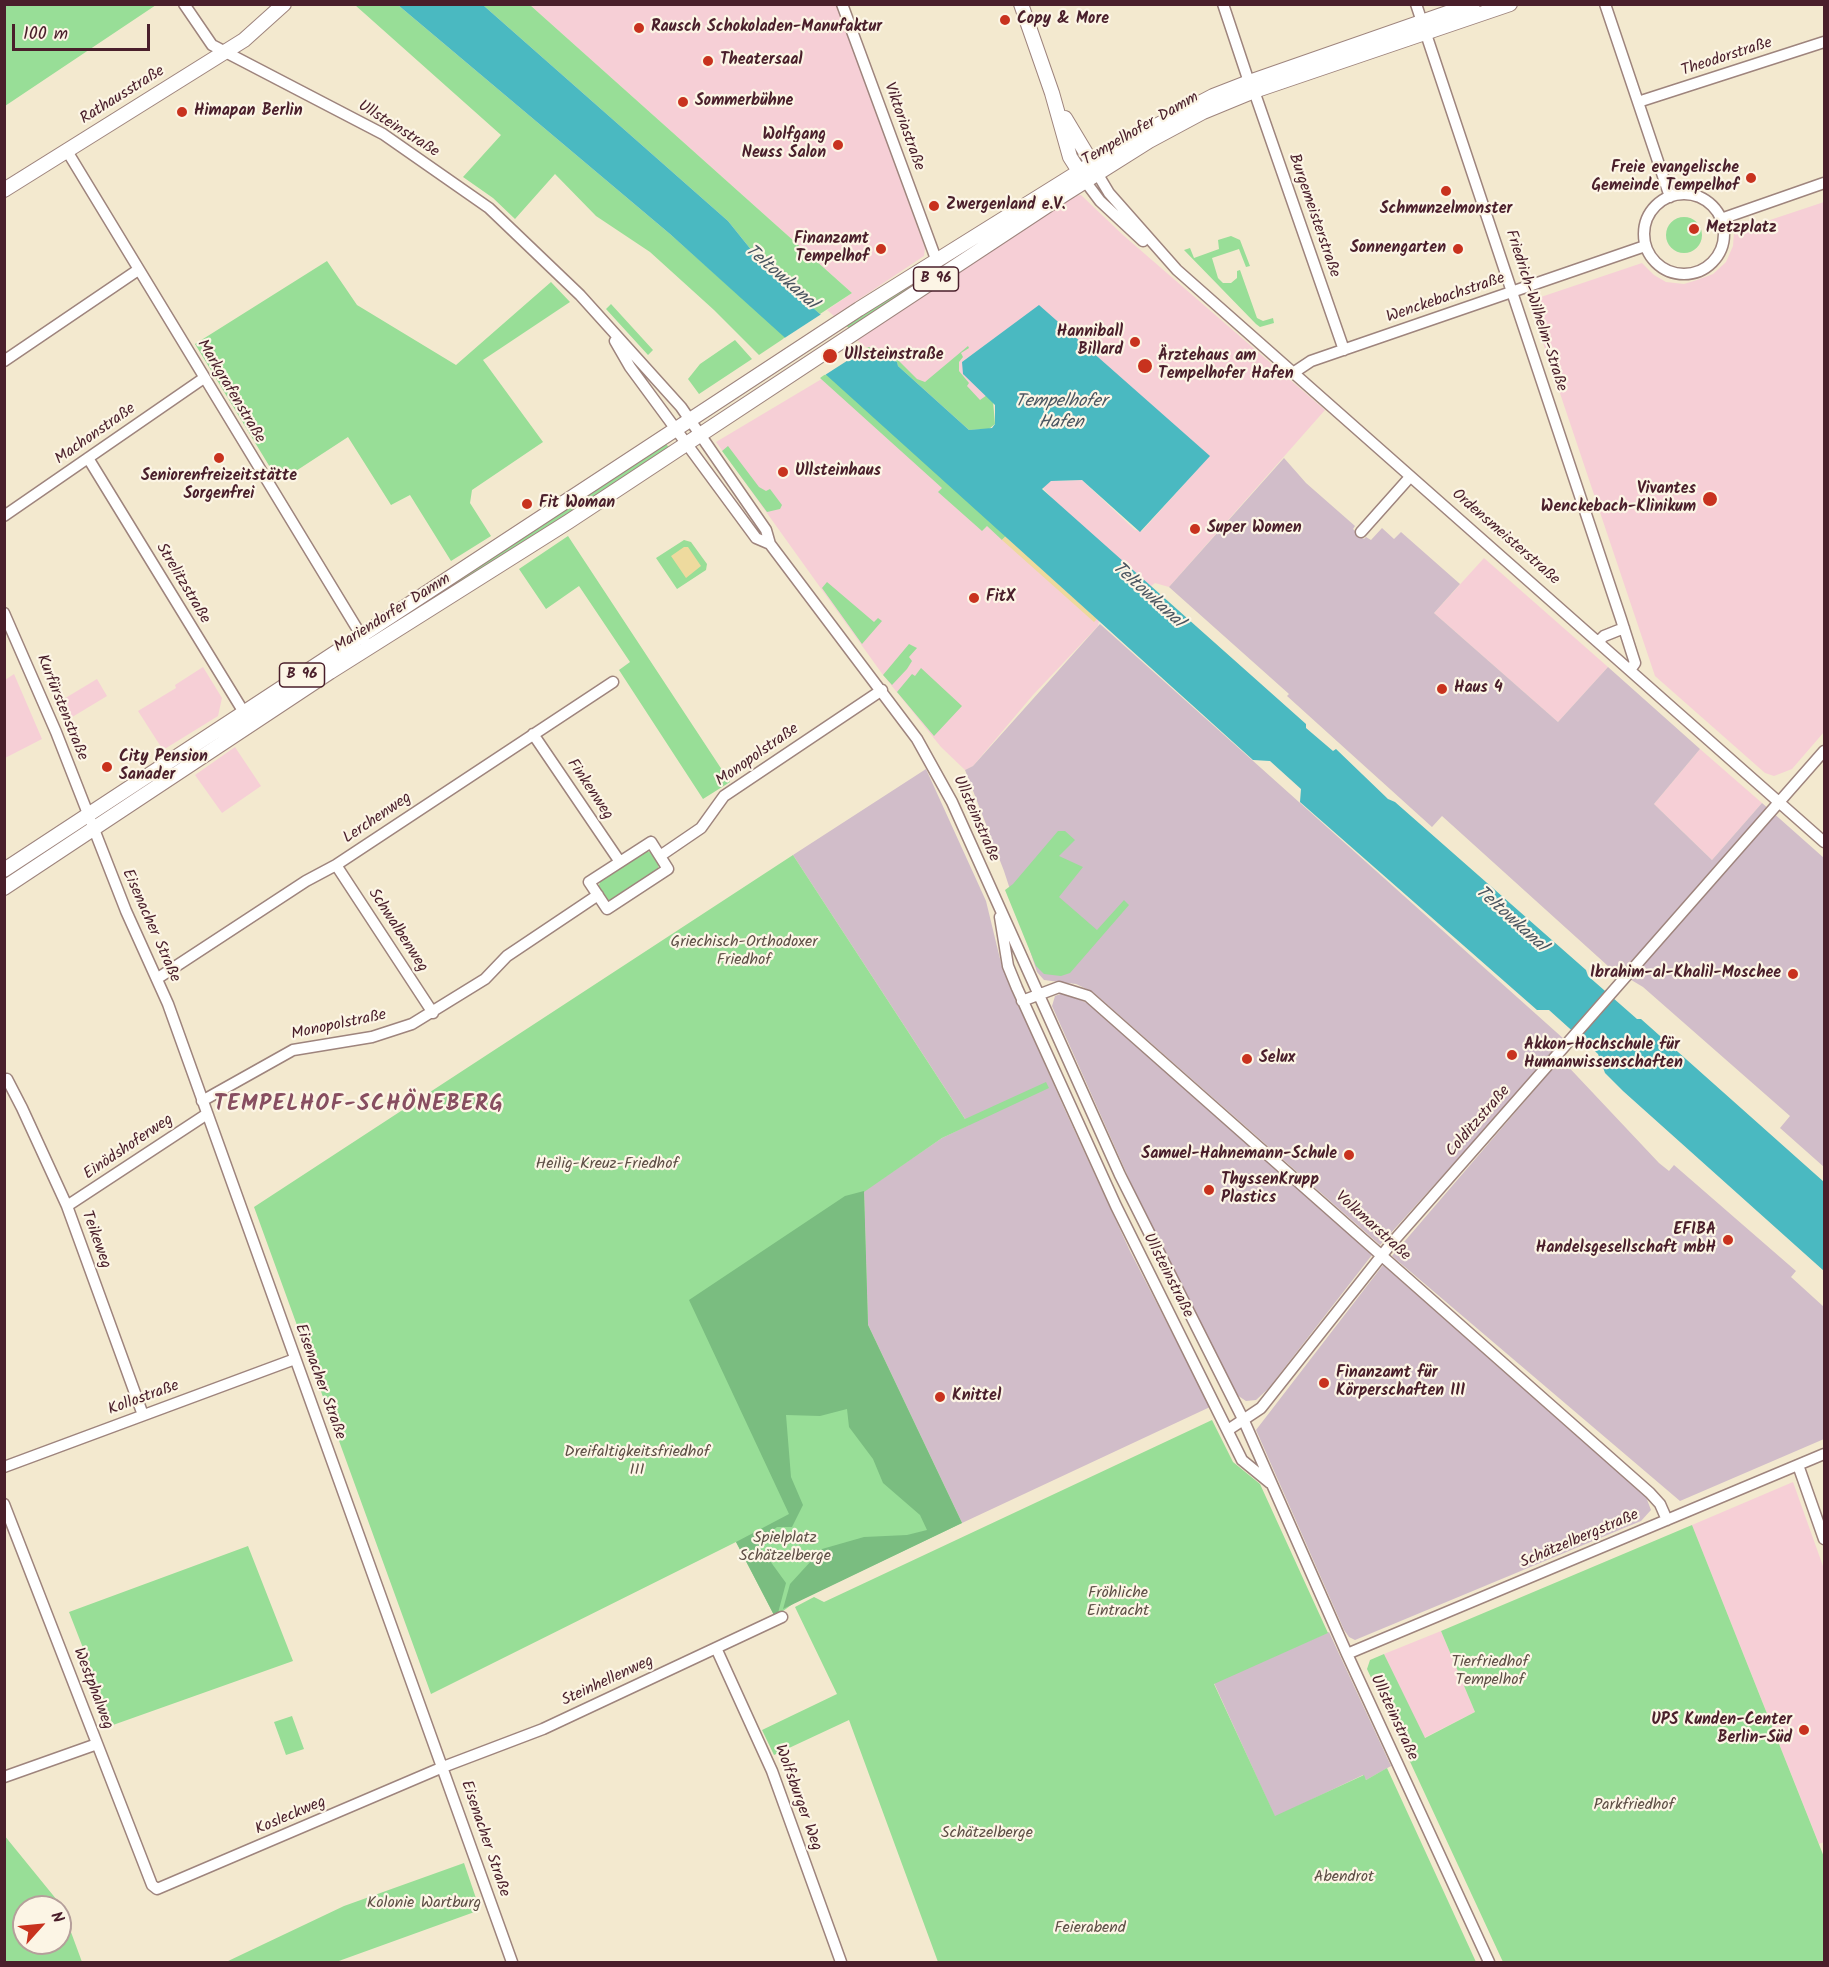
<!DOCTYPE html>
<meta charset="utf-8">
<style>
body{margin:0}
#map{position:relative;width:1829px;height:1967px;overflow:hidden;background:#f3e9cf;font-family:Kalam,sans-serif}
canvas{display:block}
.frame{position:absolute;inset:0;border:6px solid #4a1f2b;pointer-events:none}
.north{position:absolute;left:12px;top:1895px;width:60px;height:60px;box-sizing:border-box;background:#fcf5e5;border:2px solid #b59f9b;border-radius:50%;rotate:63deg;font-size:16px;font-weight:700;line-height:24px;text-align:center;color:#4a1f2b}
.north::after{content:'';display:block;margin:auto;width:21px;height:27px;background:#c8321e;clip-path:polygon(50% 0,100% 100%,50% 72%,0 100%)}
.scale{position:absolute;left:12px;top:24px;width:138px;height:27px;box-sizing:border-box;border:3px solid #4a1f2b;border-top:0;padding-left:8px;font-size:18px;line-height:21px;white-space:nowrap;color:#4a1f2b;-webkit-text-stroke:4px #fcf5e5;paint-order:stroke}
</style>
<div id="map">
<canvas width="1829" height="1967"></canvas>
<div class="frame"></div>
<div class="north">N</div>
<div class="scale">100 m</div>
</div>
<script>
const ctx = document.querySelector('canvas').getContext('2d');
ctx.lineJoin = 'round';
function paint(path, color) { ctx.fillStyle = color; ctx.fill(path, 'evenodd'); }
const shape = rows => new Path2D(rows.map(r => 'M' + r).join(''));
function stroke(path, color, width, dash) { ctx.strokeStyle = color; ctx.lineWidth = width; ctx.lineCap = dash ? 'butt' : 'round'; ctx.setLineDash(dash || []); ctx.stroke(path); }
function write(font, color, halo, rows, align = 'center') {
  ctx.font = font + ' Kalam,sans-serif'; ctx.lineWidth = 4.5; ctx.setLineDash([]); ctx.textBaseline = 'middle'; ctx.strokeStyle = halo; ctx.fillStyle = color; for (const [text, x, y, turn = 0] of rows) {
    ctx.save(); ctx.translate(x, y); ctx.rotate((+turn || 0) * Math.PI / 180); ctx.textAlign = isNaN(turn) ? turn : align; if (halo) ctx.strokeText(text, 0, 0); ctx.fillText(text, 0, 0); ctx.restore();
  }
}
paint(shape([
 [530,5,837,5,925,248,924,256,834,316,827,310,852,293],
 [1081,195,1123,235,1325,410,1169,587,1155,583,1150,587,1059,506,1042,487,1051,481,1082,480,1135,530,1142,531,1209,456,1039,306,962,362,993,401,970,430,890,359,853,341,1074,196],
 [1824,202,1824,732,1792,769,1774,776,1765,773,1655,676,1529,301,1642,263,1654,275,1666,282,1684,284,1697,280,1713,274,1726,262,1733,246,1734,232],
 [825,377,1099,621,1098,626,1033,695,973,766,965,770,941,747,883,675,716,442],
 [1484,558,1608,667,1558,722,1434,613],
 [203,667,222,698,218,716,163,750,138,711,176,688,175,685],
 [14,674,42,739,5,758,5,680],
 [97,679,107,696,64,722,57,703],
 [235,747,261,786,222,813,195,775],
 [1700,749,1762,803,1712,860,1654,804],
 [1793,1482,1824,1569,1824,1842,1819,1844,1692,1525],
 [1441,1631,1475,1712,1424,1738,1384,1654]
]), '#f6cfd6');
paint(shape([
 [1284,458,1306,483,1355,526,1353,529,1364,539,1366,537,1371,540,1382,528,1394,539,1401,532,1460,584,1434,613,1558,722,1608,667,1700,749,1654,804,1712,860,1762,803,1824,858,1824,1167,1780,1128,1790,1116,1643,987,1608,966,1442,816,1432,827,1287,696,1289,694,1169,587],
 [1100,624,1565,1040,1380,1245,1093,992,1076,984,1044,980,1037,972,1004,871,965,770,973,766],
 [926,769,986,901,1002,967,1065,1110,1130,1251,1210,1407,962,1523,868,1325,864,1191,942,1138,969,1125,793,855],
 [1063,993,1087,1003,1372,1255,1268,1389,1256,1400,1246,1401,1237,1395,1134,1190,1052,1006,1055,996],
 [1561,1059,1659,1163,1669,1171,1674,1165,1796,1271,1791,1277,1824,1307,1824,1439,1680,1501,1392,1256],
 [1383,1265,1646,1497,1651,1510,1641,1521,1355,1640,1349,1637,1344,1630,1256,1430],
 [1329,1632,1391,1766,1366,1780,1363,1775,1275,1817,1214,1683]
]), '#d1bdc9');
paint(shape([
 [5,4,156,4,156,5,5,106],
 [355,5,398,5,670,234,786,337,759,355,714,310,650,252,596,216,555,174,515,219,493,198,463,177,501,135],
 [483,5,530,5,852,293,820,314,761,262,728,221],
 '1666 235a18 18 0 1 1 36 0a18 18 0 1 1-36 0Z',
 [1016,218,849,328,844,324],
 [1231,236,1240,240,1250,266,1246,267,1239,249,1212,258,1218,278,1223,283,1231,283,1237,278,1237,271,1240,270,1257,318,1263,321,1273,318,1274,323,1260,327,1256,324,1184,250,1190,248,1194,258,1219,249,1218,240],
 [327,261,357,305,456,365,551,282,570,302,483,360,543,442,472,490,470,503,491,536,451,561,410,495,391,505,348,437,279,482,195,344],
 [611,304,653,350,648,355,606,309],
 [735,340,752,359,699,394,688,379,700,364],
 [968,346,969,348,961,353,963,357,959,362,959,371,969,383,967,386,980,400,987,395,993,401,995,424,989,429,969,430,898,366,897,362,877,353,873,355,864,349,869,347,897,359,917,379,925,382],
 [827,373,1006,536,1002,540,987,526,982,531,938,492,942,488,820,378],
 [665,442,669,448,542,532,379,635,378,632],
 [728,446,759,487,766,491,770,489,782,505,780,509,767,512,722,451],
 [568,536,730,782,703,799,619,670,630,662,579,586,546,609,519,569],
 [684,540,691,542,707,564,706,570,677,589,656,558],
 [827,582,874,622,878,618,882,621,862,644,822,588],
 [909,644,917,648,909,657,912,661,907,669,892,685,883,675],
 [921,668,962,706,934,736,897,692,912,674,915,676],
 [1058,831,1065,831,1075,840,1059,856,1083,867,1059,897,1097,930,1124,900,1129,905,1070,973,1061,976,1044,974,1036,966,1005,890,1013,884],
 [647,851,654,854,659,862,658,871,615,900,606,900,598,888,601,879],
 [793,855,965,1119,1046,1082,1049,1088,942,1138,864,1192,868,1325,962,1523,794,1603,775,1617,736,1542,431,1694,254,1207],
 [1212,1420,1233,1462,1260,1484,1328,1633,1214,1684,1275,1816,1364,1775,1366,1780,1387,1768,1476,1962,938,1962,849,1720,774,1755,762,1730,837,1694,795,1607,814,1597,824,1602],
 [1692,1525,1824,1857,1824,1962,1503,1962,1367,1669,1370,1660,1384,1654,1425,1738,1475,1712,1441,1631],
 [248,1546,293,1661,113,1725,69,1612],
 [292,1716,304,1749,286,1755,274,1722],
 [4,1835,61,1905,82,1962,5,1962],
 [24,1907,60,1907,60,1943,24,1943],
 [464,1863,480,1910,336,1962,226,1962,344,1906]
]), '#98de97');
paint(shape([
 [864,1191,868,1325,962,1523,783,1609,790,1584,822,1549,864,1537,907,1535,927,1530,920,1515,883,1483,873,1459,849,1427,847,1409,820,1416,786,1415,791,1477,803,1505,792,1527,777,1527,757,1543,786,1583,778,1613,775,1617,736,1542,789,1514,689,1300,845,1196]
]), '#7abd80');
paint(shape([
 [1006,536,1097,619,1094,622,1002,540],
 [684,547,688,547,701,566,686,578,671,556]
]), '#eeda9e');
paint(shape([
 [398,5,483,5,728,221,761,262,820,314,873,355,877,353,897,362,898,366,969,430,992,428,995,424,995,405,963,374,962,362,1039,305,1210,456,1140,532,1082,480,1051,481,1042,489,1306,724,1306,728,1333,751,1336,749,1388,799,1395,802,1586,970,1588,976,1637,1019,1641,1019,1824,1182,1824,1271,1623,1091,1605,1073,1598,1054,1549,1010,1537,1010,1300,802,1301,789,1270,761,1253,760,670,234]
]), '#4ab9c1');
paint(shape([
 [823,313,867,348,825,375,783,339]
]), '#f3e9cf');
const minor = shape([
 [184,4,212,45,383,134,489,208,580,295,681,407,766,530,770,544,917,739,952,802,1120,1175,1244,1421,1347,1654,1489,1962],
 [842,4,936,259],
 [1223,4,1249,82],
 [1416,4,1621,619,1635,663,1630,670],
 [1605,4,1670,197],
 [1254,91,1344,350],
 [1638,102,1824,42],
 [67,151,364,640],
 [1097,173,1109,193,1177,270,1824,842],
 [1085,181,1100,201,1143,241],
 '1644 234a40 40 0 1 1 80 0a40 40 0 1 1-80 0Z',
 [1721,219,1824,183],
 [615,341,630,367,756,538,770,544],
 [4,361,138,270],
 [1293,373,1311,361,1645,246],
 [88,458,248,719],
 [4,516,204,378],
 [1361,532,1410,477],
 [4,613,56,732,126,911,168,1004,512,1962],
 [1598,642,1604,636,1624,628],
 [533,734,620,862],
 [651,842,668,869,607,909,589,882,651,842],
 [660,856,701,828,724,796,882,690],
 [336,865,433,1013],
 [1000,917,1008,966,1017,988,1116,1206,1242,1460,1270,1483],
 [158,978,306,881,336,865,613,682],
 [1022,1001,1059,987,1088,996,1650,1493,1660,1504,1667,1520],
 [4,1081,7,1079,22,1108,67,1206,143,1415],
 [202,1101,293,1050,372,1037,412,1024,485,979,507,956,598,895],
 [67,1206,207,1114],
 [1228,1430,1261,1408,1390,1245,1824,751],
 [1798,1465,1824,1539],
 [4,1467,295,1359],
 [4,1504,152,1885,157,1889,443,1767,543,1729,782,1617],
 [716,1648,772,1771,841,1962],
 [1347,1654,1824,1454],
 [4,1777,97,1744]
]);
const major = shape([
 [1021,4,1052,93,1070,157,1082,176],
 [1065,118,1095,168],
 [4,190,244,40,284,4],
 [4,870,859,309,1133,138,1213,96,1249,82,1473,4],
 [4,888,330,672,568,522,1065,194,1149,141,1203,112,1254,91,1510,4]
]);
stroke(minor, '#9e847d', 13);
stroke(major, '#9e847d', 16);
stroke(minor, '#fff', 10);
stroke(major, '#fff', 14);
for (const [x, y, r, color] of [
 [1005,20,6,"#c8321e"],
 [639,28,6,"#c8321e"],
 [708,61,6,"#c8321e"],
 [683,102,6,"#c8321e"],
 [182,112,6,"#c8321e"],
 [838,145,6,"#c8321e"],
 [1751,178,6,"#c8321e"],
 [1446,191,6,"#c8321e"],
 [934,206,6,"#c8321e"],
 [1694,229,6,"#c8321e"],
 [881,249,6,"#c8321e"],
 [1458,249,6,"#c8321e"],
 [1135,342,6,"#c8321e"],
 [830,356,8,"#c8321e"],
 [1145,366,8,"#c8321e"],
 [219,458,6,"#c8321e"],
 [783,472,6,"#c8321e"],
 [1710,499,8,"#c8321e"],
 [527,504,6,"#c8321e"],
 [1195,529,6,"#c8321e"],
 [974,598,6,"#c8321e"],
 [1442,689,6,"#c8321e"],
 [107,767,6,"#c8321e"],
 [1793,974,6,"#c8321e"],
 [1512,1055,6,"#c8321e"],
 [1247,1059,6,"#c8321e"],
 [1349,1155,6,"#c8321e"],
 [1209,1190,6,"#c8321e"],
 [1728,1240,6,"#c8321e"],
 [1324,1383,6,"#c8321e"],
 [940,1397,6,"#c8321e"],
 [1804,1730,6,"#c8321e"]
]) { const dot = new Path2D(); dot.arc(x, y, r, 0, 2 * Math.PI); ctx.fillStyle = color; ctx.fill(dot); stroke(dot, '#fcf5e5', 2); }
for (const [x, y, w] of [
 [936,279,45],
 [302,675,45]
]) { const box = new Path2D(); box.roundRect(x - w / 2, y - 12, w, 24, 4.5); ctx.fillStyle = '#fcf5e5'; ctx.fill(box); stroke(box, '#4a1f2b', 1.5); }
write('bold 15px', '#4a1f2b', null, [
 ["B 96",936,279],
 ["B 96",302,675]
]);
write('bold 16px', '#4a1f2b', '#fcf5e5', [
 ["Copy & More",1017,20],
 ["Rausch Schokoladen-Manufaktur",651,28],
 ["Theatersaal",720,61],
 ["Sommerbühne",695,102],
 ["Himapan Berlin",194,112],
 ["Wolfgang",826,136,"right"],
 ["Neuss Salon",826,154,"right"],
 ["Freie evangelische",1739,169,"right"],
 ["Gemeinde Tempelhof",1739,187,"right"],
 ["Zwergenland e.V.",946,206],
 ["Schmunzelmonster",1446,210,"center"],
 ["Metzplatz",1706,229],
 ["Finanzamt",869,240,"right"],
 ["Tempelhof",869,258,"right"],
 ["Sonnengarten",1446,249,"right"],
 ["Hanniball",1123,333,"right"],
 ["Billard",1123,351,"right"],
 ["Ullsteinstraße",844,356],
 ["Ärztehaus am",1158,357],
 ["Tempelhofer Hafen",1158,375],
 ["Ullsteinhaus",795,472],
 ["Seniorenfreizeitstätte",219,477,"center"],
 ["Sorgenfrei",219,495,"center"],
 ["Vivantes",1696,490,"right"],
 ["Wenckebach-Klinikum",1696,508,"right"],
 ["Fit Woman",539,504],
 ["Super Women",1207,529],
 ["FitX",986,598],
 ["Haus 4",1454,689],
 ["City Pension",119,758],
 ["Sanader",119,776],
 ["Ibrahim-al-Khalil-Moschee",1781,974,"right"],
 ["Akkon-Hochschule für",1524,1046],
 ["Humanwissenschaften",1524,1064],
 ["Selux",1259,1059],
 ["Samuel-Hahnemann-Schule",1337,1155,"right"],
 ["ThyssenKrupp",1221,1181],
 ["Plastics",1221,1199],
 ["EFIBA",1716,1231,"right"],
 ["Handelsgesellschaft mbH",1716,1249,"right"],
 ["Finanzamt für",1336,1374],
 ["Körperschaften III",1336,1392],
 ["Knittel",952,1397],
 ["UPS Kunden-Center",1792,1721,"right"],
 ["Berlin-Süd",1792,1739,"right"]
], 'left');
write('16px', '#4a1f2b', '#fcf5e5', [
 ["Theodorstraße",1727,58,-18],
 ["Rathausstraße",123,96,-32],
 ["Viktoriastraße",903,127,70],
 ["Ullsteinstraße",398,130,32],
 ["Tempelhofer Damm",1141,130,-30],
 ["Burgemeisterstraße",1313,216,71],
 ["Wenckebachstraße",1446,299,-19],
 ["Friedrich-Wilhelm-Straße",1535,311,72],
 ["Markgrafenstraße",230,392,59],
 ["Machonstraße",96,435,-35],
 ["Ordensmeisterstraße",1505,538,41],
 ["Strelitzstraße",182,584,59],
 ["Mariendorfer Damm",393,614,-32],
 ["Kurfürstenstraße",61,708,68],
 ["Monopolstraße",758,756,-35],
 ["Finkenweg",589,790,56],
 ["Lerchenweg",378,819,-34],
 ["Ullsteinstraße",975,819,66],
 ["Eisenacher Straße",150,926,66],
 ["Schwalbenweg",397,931,57],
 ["Monopolstraße",339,1026,-12],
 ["Colditzstraße",1479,1122,-49],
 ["Einödshoferweg",129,1148,-34],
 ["Volkmarstraße",1372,1227,42],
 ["Teikeweg",95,1240,70],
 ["Ullsteinstraße",1167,1276,63],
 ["Eisenacher Straße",319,1382,70],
 ["Kollostraße",144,1399,-20],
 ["Schätzelbergstraße",1580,1540,-23],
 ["Steinhellenweg",608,1682,-25],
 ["Westphalweg",92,1689,69],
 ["Ullsteinstraße",1393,1718,65],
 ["Wolfsburger Weg",797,1798,70],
 ["Kosleckweg",291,1817,-23],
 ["Eisenacher Straße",484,1839,71]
]);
write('16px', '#5e4f46', '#fcf5e5', [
 ["Griechisch-Orthodoxer",744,943],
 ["Friedhof",744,961],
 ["Heilig-Kreuz-Friedhof",607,1165],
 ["Dreifaltigkeitsfriedhof",637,1453],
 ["III",637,1471],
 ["Spielplatz",785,1539],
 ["Schätzelberge",785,1557],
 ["Fröhliche",1118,1594],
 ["Eintracht",1118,1612],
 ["Tierfriedhof",1490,1663],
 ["Tempelhof",1490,1681],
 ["Parkfriedhof",1634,1806],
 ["Schätzelberge",987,1834],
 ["Abendrot",1344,1878],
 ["Kolonie Wartburg",424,1904],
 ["Feierabend",1090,1929]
]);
write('italic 18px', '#4a5560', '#fcf5e5', [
 ["Teltowkanal",780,278,41],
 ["Tempelhofer",1061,403],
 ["Hafen",1061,424],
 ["Teltowkanal",1147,596,42],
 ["Teltowkanal",1510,920,42]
]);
ctx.letterSpacing = '1.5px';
write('bold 22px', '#874e60', '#fcf5e5', [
 ["TEMPELHOF-SCHÖNEBERG",359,1106]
]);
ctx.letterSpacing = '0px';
</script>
